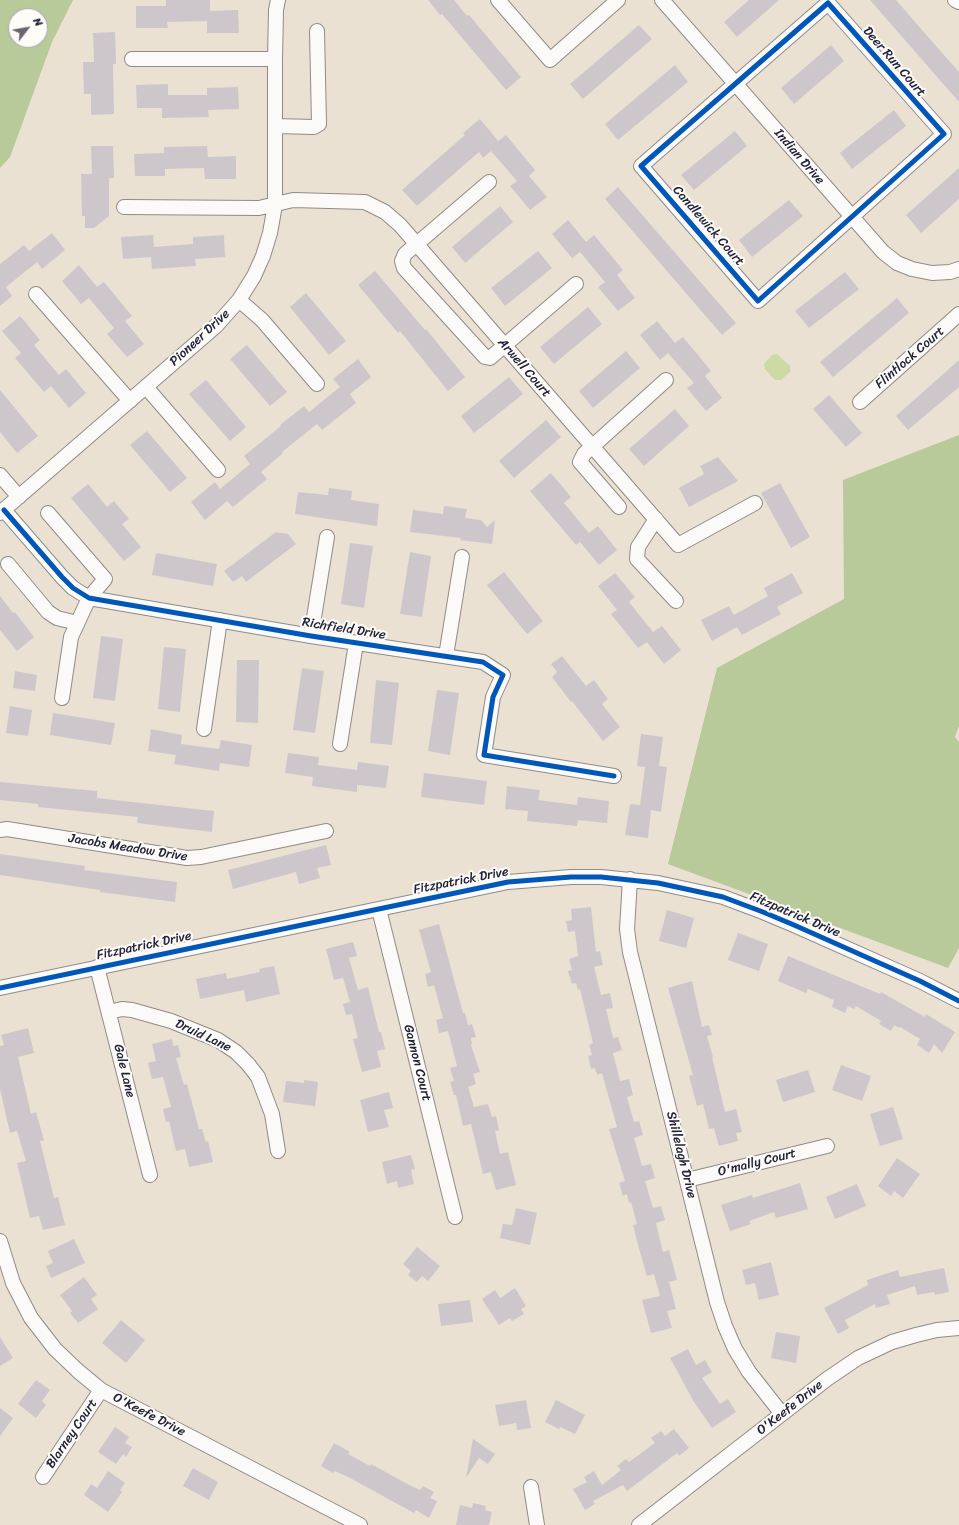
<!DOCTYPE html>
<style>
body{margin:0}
#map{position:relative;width:959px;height:1525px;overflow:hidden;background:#eae1d2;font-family:Sriracha,sans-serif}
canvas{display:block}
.north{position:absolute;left:8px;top:8px;width:40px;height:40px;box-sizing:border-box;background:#fdfcf7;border:1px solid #a5a5ac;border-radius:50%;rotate:59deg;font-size:11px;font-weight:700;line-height:16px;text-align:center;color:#22223b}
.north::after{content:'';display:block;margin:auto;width:14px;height:18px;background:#686570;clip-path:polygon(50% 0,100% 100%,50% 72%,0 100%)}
</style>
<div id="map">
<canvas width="959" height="1525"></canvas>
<div class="north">N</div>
</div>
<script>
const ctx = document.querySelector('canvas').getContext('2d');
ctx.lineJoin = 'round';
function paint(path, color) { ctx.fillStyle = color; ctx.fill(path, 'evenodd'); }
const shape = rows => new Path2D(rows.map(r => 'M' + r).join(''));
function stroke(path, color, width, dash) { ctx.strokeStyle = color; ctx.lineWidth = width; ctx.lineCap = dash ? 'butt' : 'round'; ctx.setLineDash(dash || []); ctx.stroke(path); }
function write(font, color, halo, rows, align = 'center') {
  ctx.font = font + ' Sriracha,sans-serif'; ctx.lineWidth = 4; ctx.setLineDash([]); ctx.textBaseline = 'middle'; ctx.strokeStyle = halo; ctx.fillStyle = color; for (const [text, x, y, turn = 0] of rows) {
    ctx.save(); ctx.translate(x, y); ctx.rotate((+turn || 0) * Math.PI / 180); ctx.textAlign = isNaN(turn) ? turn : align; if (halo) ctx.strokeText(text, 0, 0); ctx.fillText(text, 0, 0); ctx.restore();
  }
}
paint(shape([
 [777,354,790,366,790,372,781,380,775,380,765,369,764,364,772,355]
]), '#cddaa3');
paint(shape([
 [0,0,73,0,52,42,10,157,0,168],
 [16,16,40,16,40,40,16,40],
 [959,435,959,726,955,737,959,742,959,948,948,968,668,864,717,668,844,599,843,480]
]), '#b8c99a');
paint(shape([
 [166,0,210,0,210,11,238,10,239,33,207,33,207,21,167,22,168,28,136,28,136,6,166,6],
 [428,0,454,0,467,16,469,15,521,77,506,90,442,14,440,15],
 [749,0,779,0,737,37,724,22],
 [870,0,896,0,936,46,959,72,959,102],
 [639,25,652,39,583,99,570,84],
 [115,32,116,64,113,64,114,114,91,115,91,94,84,94,83,62,94,62,93,33],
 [831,45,844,61,794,104,781,88],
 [675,65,688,82,618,140,605,124],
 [168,84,168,95,207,95,207,88,238,87,239,109,208,110,209,117,162,118,162,108,137,108,136,85],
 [894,110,906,126,852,169,840,153],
 [480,119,498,141,506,135,535,170,529,176,547,197,530,210,510,186,517,181,491,151,483,158,479,152,417,206,402,190,465,135,463,133],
 [735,131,747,146,694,190,681,175],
 [91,146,113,146,114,178,109,178,109,216,94,228,85,228,85,216,82,216,81,174,92,174],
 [207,146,208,157,236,156,236,179,205,179,204,168,165,169,165,176,135,176,134,154,164,153,164,147],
 [959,168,959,199,921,233,906,215],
 [618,187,736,323,722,335,605,199],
 [789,200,803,216,752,257,739,240],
 [500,206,513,222,465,263,452,247],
 [568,220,586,242,594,235,623,270,617,275,635,298,618,311,598,287,605,282,580,252,572,258,552,234],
 [52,233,65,250,42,269,37,262,6,287,12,296,0,306,0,264,24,245,29,251],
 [153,235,154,247,193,244,193,237,224,235,225,257,195,259,196,266,152,269,151,257,123,259,121,237],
 [538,251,552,268,505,306,491,288],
 [79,265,97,287,104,282,132,316,125,321,144,344,127,357,107,334,114,328,89,298,81,304,62,281],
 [375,271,425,330,426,329,465,377,448,391,400,331,398,333,358,285],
 [845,272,859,289,809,328,795,311],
 [306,293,346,341,329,355,290,307],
 [897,298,909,313,833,377,820,362],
 [588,307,602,324,554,364,540,347],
 [20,316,40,340,34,345,59,375,66,369,86,393,69,408,51,386,44,392,15,358,21,353,2,331],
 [657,321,675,343,683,337,711,371,705,376,722,398,706,411,687,388,694,383,668,353,660,360,640,335],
 [247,345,287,392,270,406,230,359],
 [626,351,640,368,593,408,579,391],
 [358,359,371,377,350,394,356,403,322,430,317,424,282,452,283,453,261,472,267,479,233,507,227,501,205,520,191,502,215,482,220,489,250,464,244,456,281,426,280,425,304,406,309,412,340,387,333,379],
 [959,360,959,387,908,430,896,416],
 [509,377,523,394,474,433,461,416],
 [206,380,246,427,230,441,189,394],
 [0,390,38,436,17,453,0,432],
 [829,395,862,433,846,447,813,409],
 [675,409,689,426,644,466,629,449],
 [546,420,561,437,514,478,499,461],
 [147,431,187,478,170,492,130,445],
 [718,457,738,481,689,507,679,488,704,474,700,466],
 [551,473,571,497,564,503,589,533,598,526,617,550,599,565,580,542,576,545,530,491],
 [780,483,810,537,791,548,761,493],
 [88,484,107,507,114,501,129,519,122,524,141,547,124,561,71,498],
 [329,488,352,491,351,500,379,504,377,526,295,514,298,492,328,495],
 [444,506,467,509,465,518,481,520,487,527,495,520,492,544,460,540,461,538,410,532,413,510,443,514],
 [276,532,288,534,296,544,246,582,242,576,233,582,224,571],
 [350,543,373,546,364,608,341,604],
 [410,552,431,556,422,617,400,614],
 [156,553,217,564,213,586,152,575],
 [504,572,543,621,527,634,487,585],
 [615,573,635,597,629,602,653,632,662,626,681,650,664,664,647,642,638,648,611,614,617,610,598,586],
 [792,573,803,593,777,607,781,614,742,635,737,627,712,641,701,620,729,606,734,615,768,596,764,588],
 [0,596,13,613,15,612,34,637,17,651,0,630],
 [101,636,123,639,115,701,93,698],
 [164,647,186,649,180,712,158,709],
 [562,656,586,686,594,680,608,699,602,704,620,727,603,741,572,701,571,702,552,677,557,672,551,664],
 [237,660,259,660,258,723,236,722],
 [302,668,324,671,315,733,293,730],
 [15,671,37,675,35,691,13,688],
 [376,680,399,683,392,745,370,743],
 [437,690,459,693,450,755,428,751],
 [10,706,32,710,28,736,6,733],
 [53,713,115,723,111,745,50,735],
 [151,729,182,735,181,744,219,749,221,740,252,745,249,767,220,763,219,771,174,764,176,755,148,751],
 [641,734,663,737,659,766,667,767,661,812,651,810,648,838,625,835,630,804,640,805,645,767,637,766],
 [288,753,319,757,318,765,357,770,358,762,389,766,386,788,357,785,357,792,312,786,313,777,285,773],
 [424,773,487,781,484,805,421,797],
 [0,782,97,791,97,798,214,811,212,832,137,823,138,817,38,807,38,804,0,800],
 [507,786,540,790,538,800,577,805,578,797,609,801,607,823,578,820,577,826,527,821,528,811,505,809],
 [326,845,331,865,317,868,320,878,299,884,296,872,233,889,228,870],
 [0,854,85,866,84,870,177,882,175,902,100,892,100,890,0,875],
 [591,907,596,952,600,951,603,965,594,967,601,995,610,993,613,1008,606,1009,613,1038,618,1037,622,1050,613,1053,620,1081,629,1079,633,1095,627,1097,634,1122,639,1121,643,1135,634,1138,642,1166,651,1164,655,1178,645,1181,653,1208,661,1206,665,1220,656,1223,663,1252,669,1250,677,1280,669,1282,676,1309,667,1311,672,1328,651,1333,642,1300,660,1296,654,1274,647,1276,638,1245,633,1225,637,1224,631,1202,629,1203,627,1194,623,1196,619,1183,625,1181,609,1129,617,1127,602,1073,597,1075,595,1068,591,1069,588,1056,592,1055,589,1045,593,1043,580,989,578,990,576,983,572,984,568,971,572,970,569,959,578,956,575,931,568,932,566,921,572,920,571,909],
 [667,910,694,918,686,948,659,941],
 [439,924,463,1013,465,1013,468,1025,472,1024,476,1037,471,1038,472,1044,471,1045,480,1072,473,1074,476,1084,468,1087,474,1107,488,1104,492,1117,496,1116,499,1130,495,1131,500,1154,508,1152,516,1185,496,1190,491,1172,483,1174,471,1124,463,1126,456,1095,454,1095,450,1082,454,1081,450,1068,457,1066,448,1031,439,1033,436,1020,443,1018,434,985,428,987,425,974,431,972,419,930],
 [738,933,768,944,759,971,728,960],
 [353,942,357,956,349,958,358,990,368,987,379,1032,381,1032,385,1049,377,1051,381,1067,362,1072,353,1039,358,1038,352,1014,346,1015,343,1004,350,1002,343,978,334,980,326,949],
 [788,956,880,994,881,992,925,1017,926,1014,955,1032,942,1053,934,1044,929,1053,917,1045,920,1039,900,1027,899,1028,894,1025,891,1031,879,1024,881,1021,856,1006,854,1009,848,1006,845,1013,832,1007,834,1000,808,989,806,993,778,981],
 [274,966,280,994,246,1002,244,990,200,999,196,979,226,973,227,979,260,972,259,969],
 [692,981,702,1027,709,1025,712,1035,707,1036,713,1057,712,1057,725,1112,736,1109,742,1132,736,1133,738,1141,719,1146,714,1128,709,1129,703,1104,697,1106,689,1076,693,1075,668,988],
 [28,1028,34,1053,18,1057,31,1114,36,1112,44,1140,40,1141,54,1198,58,1197,65,1225,43,1230,39,1216,30,1218,17,1163,26,1161,17,1131,10,1133,0,1089,0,1046,4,1045,1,1035],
 [172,1039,173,1046,178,1045,181,1057,176,1058,184,1085,187,1084,199,1129,202,1129,206,1142,208,1141,213,1162,189,1167,185,1149,176,1151,169,1121,166,1122,163,1109,171,1107,163,1077,152,1079,148,1063,156,1061,152,1044],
 [841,1065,871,1076,862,1101,832,1090],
 [808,1070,815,1092,783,1102,776,1080],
 [304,1080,318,1082,315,1106,283,1102,286,1081,304,1083],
 [389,1092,393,1108,384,1110,389,1127,368,1132,360,1100],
 [893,1107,903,1139,880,1146,870,1114],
 [411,1155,415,1169,411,1170,414,1184,398,1188,397,1181,387,1184,382,1162],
 [897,1158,920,1174,903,1198,894,1191,891,1196,878,1186],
 [800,1183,808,1209,776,1218,774,1212,749,1221,751,1224,730,1231,721,1205,752,1195,753,1198],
 [857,1184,866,1206,835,1219,826,1197],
 [516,1208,537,1213,530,1245,500,1238,503,1224,512,1225],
 [74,1239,85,1263,51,1278,46,1266,53,1263,48,1251],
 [417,1247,440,1266,428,1281,422,1276,417,1282,408,1275,411,1271,403,1264],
 [771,1262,779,1295,759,1300,755,1283,746,1285,742,1270],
 [944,1268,949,1292,935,1295,934,1292,917,1295,915,1286,887,1295,890,1304,876,1308,875,1304,845,1320,849,1328,838,1334,824,1308,868,1285,867,1280,898,1270,900,1277],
 [84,1277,97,1295,91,1299,98,1309,78,1323,70,1313,72,1311,60,1295],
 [515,1288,526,1306,521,1309,524,1314,512,1321,510,1318,499,1325,482,1299,495,1290,500,1298],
 [470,1300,473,1322,441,1326,438,1304],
 [121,1320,145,1340,126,1363,102,1343],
 [776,1332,800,1336,796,1363,771,1358],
 [0,1337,13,1358,0,1366],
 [688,1349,696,1365,705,1360,712,1372,702,1378,720,1404,728,1399,736,1412,712,1428,694,1402,670,1358],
 [36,1380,50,1390,42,1401,46,1405,36,1418,18,1404],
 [526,1400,531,1428,517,1430,516,1423,499,1426,495,1405],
 [556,1400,585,1415,575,1434,560,1427,559,1429,545,1422],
 [0,1408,13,1418,0,1436],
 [115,1427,129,1437,125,1443,132,1447,126,1457,123,1454,116,1464,98,1452],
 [674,1429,689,1448,679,1456,677,1453,627,1491,623,1485,593,1501,595,1504,585,1510,573,1489,587,1482,584,1477,594,1471,602,1485,621,1470,617,1466,626,1459,629,1462,655,1443,651,1438,661,1431,665,1436],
 [473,1439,495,1454,488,1464,479,1458,466,1478],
 [334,1443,350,1452,348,1454,370,1466,371,1464,411,1486,420,1490,423,1486,434,1492,430,1498,437,1501,429,1518,416,1510,414,1513,350,1478,335,1471,333,1473,321,1466],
 [193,1468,218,1482,209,1500,183,1486],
 [108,1471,125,1483,120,1490,122,1492,108,1512,84,1495,91,1484,97,1488],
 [473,1503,486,1506,485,1510,492,1512,489,1525,456,1525,460,1505,472,1508]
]), '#cdc7cc');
const minor = shape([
 [498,0,550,60,618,0],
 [662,0,883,252,897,263,912,269,932,273,950,272,959,269],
 [955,0,959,2],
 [828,3,944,134,758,301,641,166,828,3],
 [132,59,275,59],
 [275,126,314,127,319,124,317,31],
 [489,182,405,254,402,261,404,268,485,357,490,358,576,284],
 [124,207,259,208,293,200,365,202,385,212,400,225,678,545,755,503],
 [36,294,130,401],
 [239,300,262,320,317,384],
 [146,387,218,470],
 [860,402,959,314],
 [0,475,19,497],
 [619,507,580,462,584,454,666,380],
 [4,510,62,577,73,588,89,598,311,636,483,662,503,675,493,697,484,755,614,776],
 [0,513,216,326,239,300,254,276,263,256,270,233,275,205,275,59,276,10,278,0],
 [48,513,105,579,89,598,71,637,62,698],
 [656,519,638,547,637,559,676,601],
 [8,564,48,612,57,618,77,623],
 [311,636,327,537],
 [446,656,462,557],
 [204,729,220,620],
 [340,744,356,643],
 [0,830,7,829,187,858,201,857,326,831],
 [630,879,627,929,630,952,717,1302,725,1326,735,1349,749,1372,782,1414],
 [379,909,455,1217],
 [97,967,150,1175],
 [0,988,508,882,571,877,601,877,658,883,723,897,763,912,794,925,920,981,959,1001],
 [109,1012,122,1009,132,1010,171,1021,218,1040,236,1052,248,1064,258,1077,272,1114,278,1151],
 [687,1180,827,1146],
 [0,1241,13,1283,31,1318,55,1349,78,1371,101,1390,360,1525],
 [43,1477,101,1390],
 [531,1487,537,1525],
 [639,1525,827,1379,858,1358,892,1342,916,1335,937,1330,959,1328]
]);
stroke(minor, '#908b87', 16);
stroke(minor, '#fcfaf8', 14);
stroke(shape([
 [828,3,944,134,758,301,641,166,828,3],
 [4,510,62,577,73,588,89,598,311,636,483,662,503,675,493,697,484,755,614,776],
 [0,988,508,882,571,877,601,877,658,883,723,897,763,912,794,925,920,981,959,1001]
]), '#0057b8', 5);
write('13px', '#22223b', '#fdfcf7', [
 ["Deer Run Court",894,62,49],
 ["Indian Drive",799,157,49],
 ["Candlewick Court",708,226,49],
 ["Pioneer Drive",200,338,-43],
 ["Flintlock Court",910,358,-41],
 ["Arwell Court",524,368,49],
 ["Richfield Drive",344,629,9],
 ["Jacobs Meadow Drive",128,848,9],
 ["Fitzpatrick Drive",461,881,-11],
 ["Fitzpatrick Drive",795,915,23],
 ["Fitzpatrick Drive",144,946,-12],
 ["Druid Lane",203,1036,25],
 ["Gannon Court",417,1063,76],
 ["Gale Lane",124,1071,76],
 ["Shillelagh Drive",681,1155,76],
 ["O'mally Court",757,1163,-14],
 ["O'Keefe Drive",790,1408,-38],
 ["O'Keefe Drive",149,1415,27],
 ["Blarney Court",72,1434,-56]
]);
</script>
